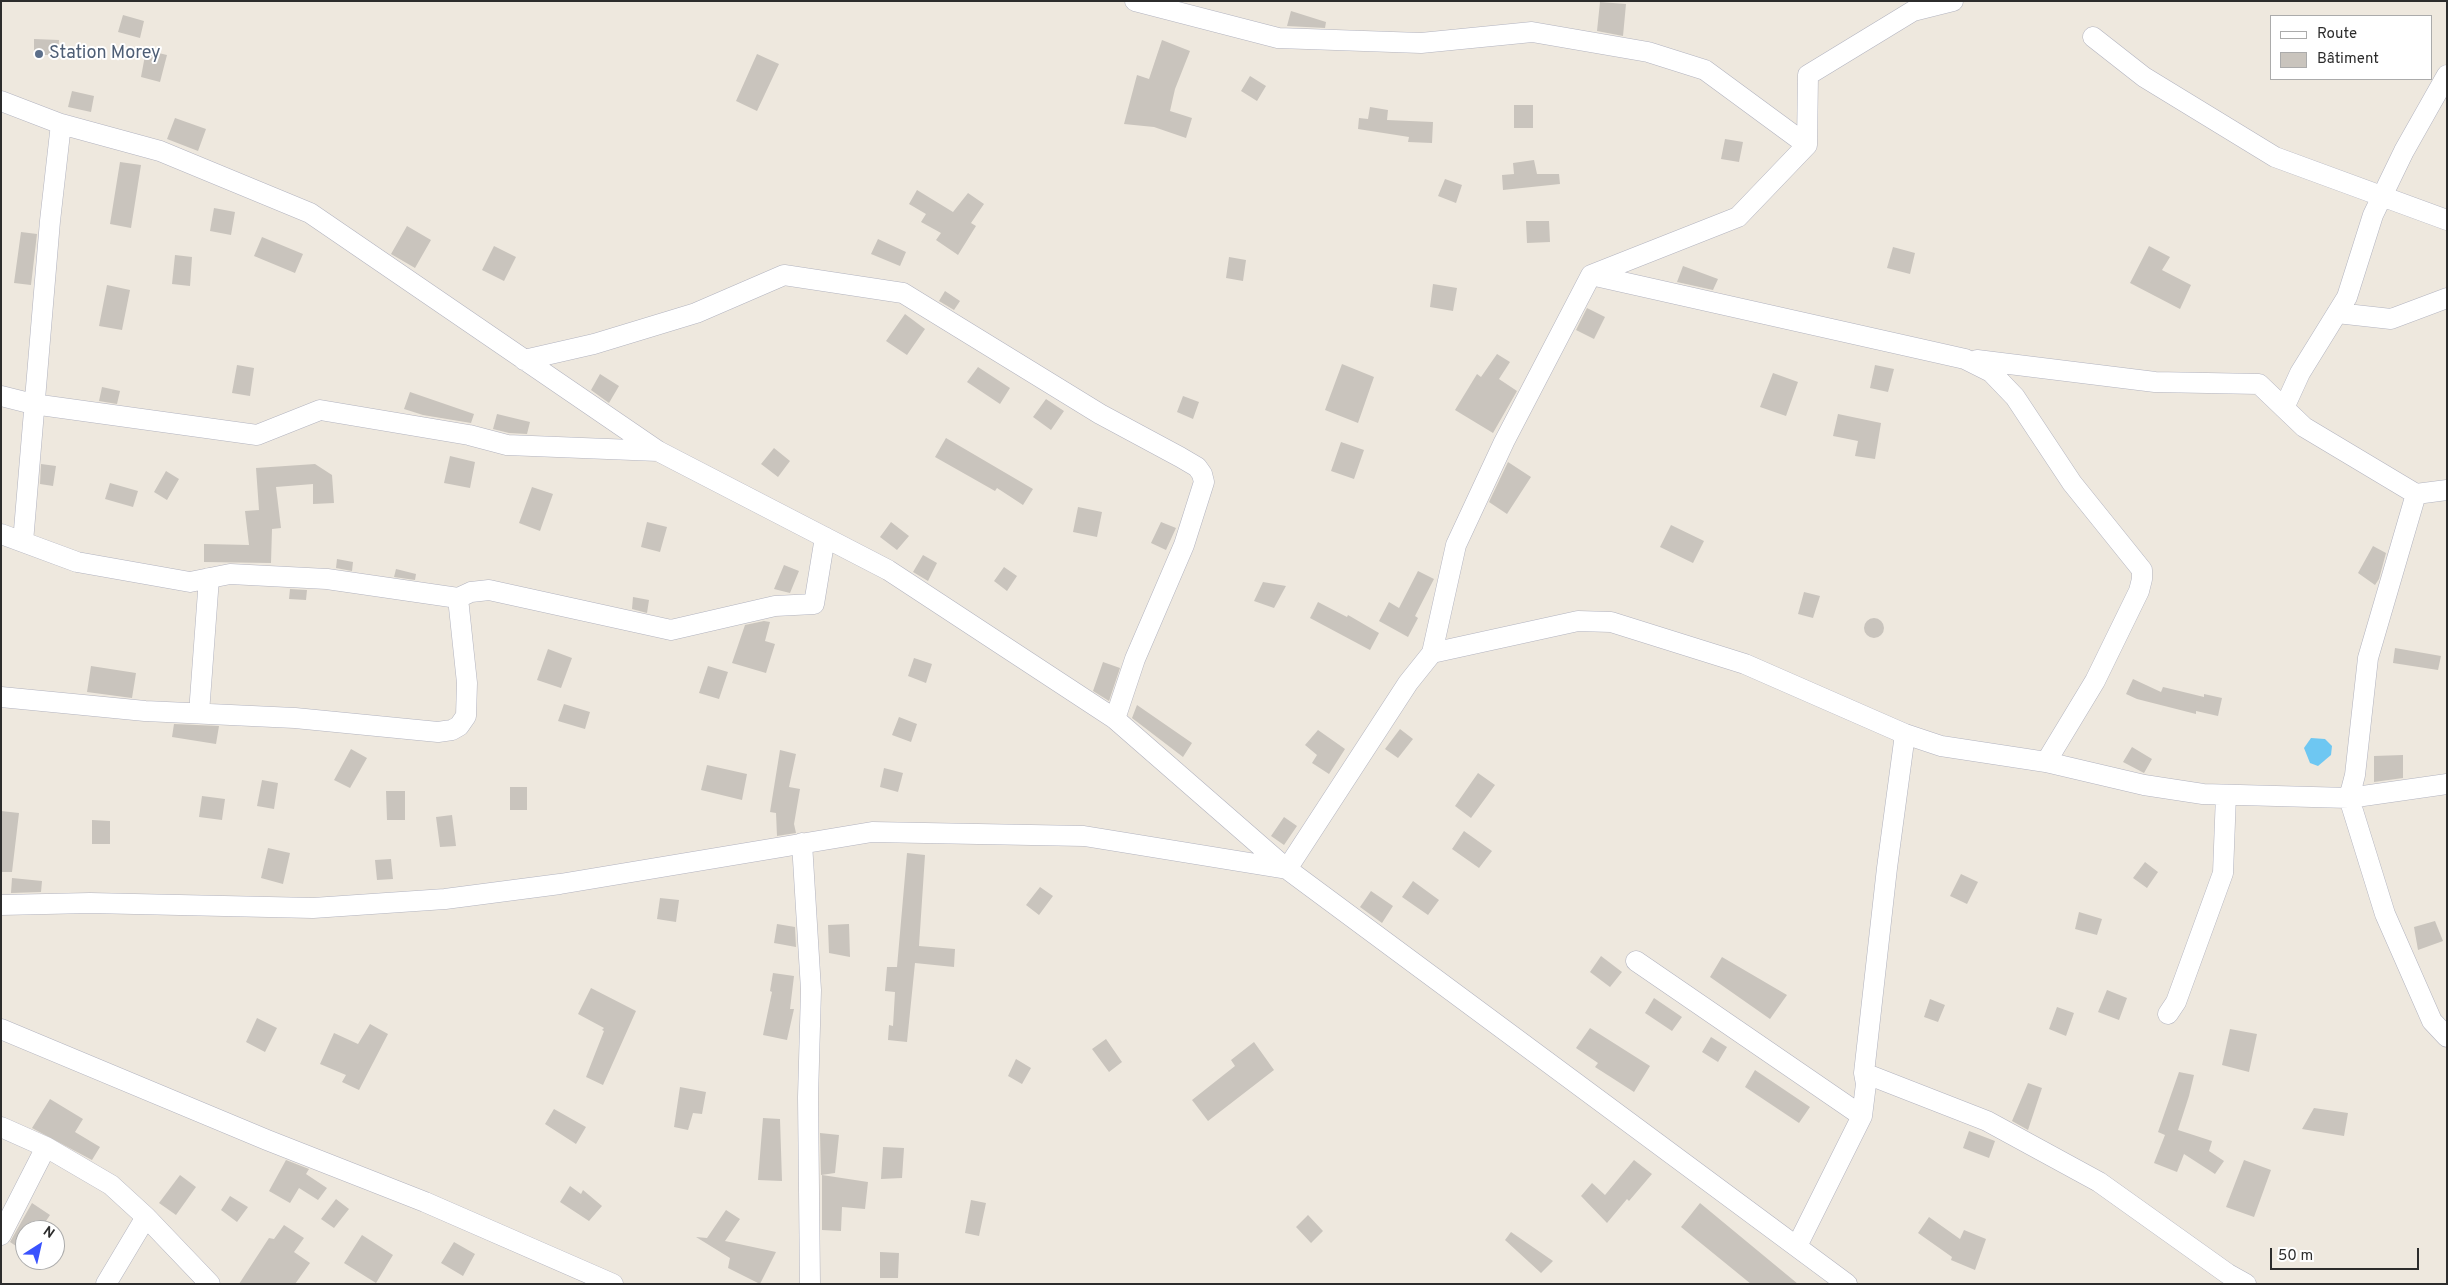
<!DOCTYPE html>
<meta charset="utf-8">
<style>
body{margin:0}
#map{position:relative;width:2448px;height:1285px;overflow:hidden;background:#eee8de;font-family:Overpass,sans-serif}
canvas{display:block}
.frame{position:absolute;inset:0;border:2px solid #2c2c2c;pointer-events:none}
.legend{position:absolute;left:2270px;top:15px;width:162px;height:65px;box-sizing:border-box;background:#fff;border:1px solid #ababab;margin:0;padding:6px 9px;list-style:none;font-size:15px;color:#2c2c2c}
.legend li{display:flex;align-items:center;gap:10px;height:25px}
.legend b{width:25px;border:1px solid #ababab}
.north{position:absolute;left:15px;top:1220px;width:50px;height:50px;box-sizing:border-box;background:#fff;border:1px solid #ababab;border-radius:50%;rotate:35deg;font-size:14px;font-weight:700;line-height:20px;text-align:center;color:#2c2c2c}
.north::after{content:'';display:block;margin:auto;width:18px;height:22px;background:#3a53fe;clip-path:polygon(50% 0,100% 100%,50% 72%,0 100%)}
.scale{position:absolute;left:2270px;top:1248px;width:149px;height:22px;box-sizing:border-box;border:2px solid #2c2c2c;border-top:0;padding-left:6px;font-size:15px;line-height:18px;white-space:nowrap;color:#2c2c2c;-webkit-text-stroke:4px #fff;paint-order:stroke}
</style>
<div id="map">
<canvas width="2448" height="1285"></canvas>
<div class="frame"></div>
<ul class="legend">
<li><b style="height:6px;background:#fff"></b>Route</li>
<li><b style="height:14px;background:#c9c4bd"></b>Bâtiment</li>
</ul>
<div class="north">N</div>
<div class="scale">50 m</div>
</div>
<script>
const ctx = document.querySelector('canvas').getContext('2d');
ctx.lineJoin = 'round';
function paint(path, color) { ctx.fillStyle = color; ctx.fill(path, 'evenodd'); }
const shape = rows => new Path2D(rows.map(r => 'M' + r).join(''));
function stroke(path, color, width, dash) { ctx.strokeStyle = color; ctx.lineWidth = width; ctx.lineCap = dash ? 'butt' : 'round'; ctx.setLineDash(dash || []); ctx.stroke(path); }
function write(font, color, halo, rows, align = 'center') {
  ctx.font = font + ' Overpass,sans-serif'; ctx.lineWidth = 4; ctx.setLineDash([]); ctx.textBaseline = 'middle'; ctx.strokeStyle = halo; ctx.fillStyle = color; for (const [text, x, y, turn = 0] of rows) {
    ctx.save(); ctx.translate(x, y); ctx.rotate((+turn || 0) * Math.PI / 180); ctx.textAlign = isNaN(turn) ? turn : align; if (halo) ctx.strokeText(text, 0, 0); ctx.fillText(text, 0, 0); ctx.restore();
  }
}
paint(shape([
 [2311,738,2325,739,2332,746,2331,755,2318,766,2310,763,2304,748]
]), '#6ec7f2');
paint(shape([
 [1600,2,1626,4,1623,36,1597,31],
 [1291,11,1326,22,1325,28,1287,26],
 [123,15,144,21,140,38,118,32],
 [34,39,59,40,58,55,34,55],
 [1162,40,1190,51,1175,89,1170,111,1192,118,1186,138,1154,127,1124,124,1137,75,1149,79],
 [146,50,167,55,160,82,141,77],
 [757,54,779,64,757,111,736,101],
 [1250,76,1266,86,1257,101,1241,91],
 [72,91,94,96,91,112,68,107],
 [1514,105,1533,105,1533,128,1514,128],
 [1370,107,1388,110,1387,120,1433,122,1432,143,1408,142,1409,137,1358,129,1359,118,1368,119],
 [175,118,206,129,198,151,167,139],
 [1725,139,1743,142,1739,162,1721,159],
 [1534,160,1537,174,1559,174,1560,184,1503,190,1502,175,1514,174,1513,163],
 [120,162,141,165,131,228,110,224],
 [1445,179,1462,185,1456,203,1438,196],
 [917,190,953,212,968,193,984,204,971,223,976,226,958,255,936,240,941,233,921,222,926,214,909,204],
 [214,208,235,212,231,235,210,231],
 [1526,221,1549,221,1550,242,1527,243],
 [407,226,431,240,415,268,391,254],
 [21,232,37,234,31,285,14,283],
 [262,237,303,254,295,273,254,256],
 [878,239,906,252,900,266,871,254],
 [494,246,516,257,504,281,482,270],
 [2149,246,2170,257,2162,270,2191,285,2180,309,2130,283],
 [1893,247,1915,253,1910,274,1887,268],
 [175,255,192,257,190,286,172,284],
 [1229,257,1246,260,1243,281,1226,278],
 [1683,266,1718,279,1713,290,1677,282],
 [1433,284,1457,288,1453,311,1430,307],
 [107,285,130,290,122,330,99,326],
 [945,291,960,301,954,310,939,301],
 [1587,308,1605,317,1594,339,1576,330],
 [905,314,925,329,907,355,886,341],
 [1497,354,1510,362,1499,379,1517,391,1493,433,1455,410,1477,374,1481,377],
 [1342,364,1374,377,1358,423,1325,410],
 [237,365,254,368,250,396,232,393],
 [1875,365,1894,369,1888,392,1870,388],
 [978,367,1010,388,1000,404,967,382],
 [1773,373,1798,382,1786,416,1760,407],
 [600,374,619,386,609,403,591,390],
 [102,387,120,391,117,404,99,401],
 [410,392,474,414,471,423,423,415,404,409],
 [1183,396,1199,402,1193,419,1177,412],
 [1046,399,1064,411,1051,430,1033,417],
 [497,414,530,422,527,434,509,433,493,429],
 [1838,414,1881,423,1875,459,1855,456,1858,441,1833,436],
 [946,438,1033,489,1023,505,997,488,995,491,935,457],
 [1341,442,1364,450,1354,479,1331,471],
 [774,448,790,461,778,477,761,464],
 [450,456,475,462,470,488,444,483],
 [1508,462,1531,477,1507,514,1489,502],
 [41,464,56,466,53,486,40,484],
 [315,464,332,475,334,503,313,504,313,484,276,487,281,528,272,529,271,563,204,562,204,544,249,545,245,511,259,510,256,468],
 [166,471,179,479,167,500,154,492],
 [110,483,138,491,133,507,105,499],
 [532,487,553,494,540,531,519,523],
 [1078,507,1102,512,1097,537,1073,532],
 [647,522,667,527,660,552,641,547],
 [891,522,909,536,897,550,880,537],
 [1161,522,1176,528,1166,550,1151,543],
 [1671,525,1704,541,1693,563,1660,547],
 [2373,546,2386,553,2379,579,2375,585,2358,573],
 [923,555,937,563,928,581,913,572],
 [337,559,353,562,352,571,336,568],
 [784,565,799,571,790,593,774,589],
 [1004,567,1017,576,1007,591,994,581],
 [396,569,416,574,415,580,394,577],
 [1418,571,1434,579,1415,616,1418,618,1408,637,1379,621,1389,602,1399,608],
 [1263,582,1286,586,1274,608,1254,601],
 [290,589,307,590,306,600,289,599],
 [1804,592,1820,596,1813,618,1798,614],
 [633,597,649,600,647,613,632,609],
 [1318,602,1347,617,1348,615,1379,633,1370,650,1310,618],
 '1864 628a10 10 0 1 1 20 0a10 10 0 1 1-20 0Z',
 [764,621,770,622,765,641,775,644,766,673,732,663,745,625],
 [2395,648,2441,656,2438,670,2393,663],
 [548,649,572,658,561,688,537,680],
 [914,658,932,664,926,683,908,676],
 [1103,662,1120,668,1109,701,1093,691],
 [91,666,136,673,132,698,87,692],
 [708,666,728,672,719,699,699,693],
 [2133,679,2161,692,2163,687,2204,697,2204,694,2222,698,2218,716,2196,711,2196,714,2137,699,2126,694],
 [564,704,590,712,585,729,558,721],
 [1137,705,1192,743,1183,757,1132,718],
 [899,717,917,724,911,742,892,735],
 [174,724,219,726,216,744,172,737],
 [1400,729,1413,739,1398,758,1385,749],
 [1318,730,1345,749,1329,774,1312,763,1317,755,1305,745],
 [2132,747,2152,759,2144,773,2123,762],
 [351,749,367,758,350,788,334,780],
 [780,750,796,754,789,787,800,789,794,824,796,833,777,836,776,813,770,812],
 [2403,755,2403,778,2374,782,2374,756],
 [707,765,747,774,742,800,701,790],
 [884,768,903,773,898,792,880,787],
 [1478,773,1495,785,1471,818,1455,806],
 [262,780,278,783,274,809,257,806],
 [510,787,527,787,527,810,510,810],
 [386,791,405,791,405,820,387,820],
 [202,796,225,799,222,820,199,817],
 [1,811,19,813,12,872,1,872],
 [452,815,456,846,440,847,436,817],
 [1284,817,1297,826,1284,845,1271,836],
 [92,820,110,821,110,844,92,844],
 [1464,831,1492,851,1479,868,1452,849],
 [268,848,290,853,283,884,261,878],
 [907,853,925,855,919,946,955,949,954,967,915,963,907,1042,888,1040,889,1025,893,1026,895,992,885,991,887,967,897,967],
 [391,859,393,879,377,880,375,860],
 [2145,862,2158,872,2147,888,2133,878],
 [1961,874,1978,882,1967,904,1950,896],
 [12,878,42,881,41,892,11,893],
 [1413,881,1439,900,1428,915,1402,897],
 [1040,887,1053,896,1039,915,1026,905],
 [1371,891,1393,906,1382,923,1360,907],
 [660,898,679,900,676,922,657,919],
 [2079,912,2102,919,2097,935,2075,929],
 [2435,921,2443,941,2418,950,2414,927],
 [777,924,795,927,796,947,774,943],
 [849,924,850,957,829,953,828,925],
 [1601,956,1622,972,1610,987,1590,972],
 [1722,957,1787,995,1770,1019,1710,977],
 [773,973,794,976,790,1009,794,1009,787,1040,763,1035,772,992,770,991],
 [591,988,636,1011,603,1085,586,1077,604,1031,602,1030,604,1028,578,1014],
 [2107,990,2127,998,2119,1020,2098,1012],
 [1654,998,1682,1017,1672,1031,1645,1013],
 [1930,999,1945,1005,1938,1022,1924,1017],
 [2057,1007,2074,1013,2066,1036,2049,1029],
 [257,1018,277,1028,265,1052,246,1042],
 [370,1024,388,1034,359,1090,342,1082,346,1075,320,1064,334,1033,358,1044],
 [1590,1028,1650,1066,1634,1092,1595,1067,1598,1063,1576,1048],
 [2230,1029,2257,1034,2249,1072,2222,1065],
 [1711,1037,1727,1047,1718,1062,1702,1052],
 [1106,1039,1122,1062,1109,1072,1092,1049],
 [1254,1042,1274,1070,1208,1121,1192,1100,1235,1066,1231,1060],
 [1016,1059,1031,1068,1022,1084,1008,1076],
 [1755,1070,1810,1107,1799,1123,1745,1087],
 [2179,1072,2194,1075,2189,1096,2178,1130,2212,1141,2209,1151,2224,1161,2215,1174,2184,1154,2177,1172,2154,1163,2165,1135,2158,1132],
 [2028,1083,2042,1088,2028,1130,2012,1121],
 [680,1087,706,1092,702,1114,693,1113,688,1130,674,1127],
 [50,1099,83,1119,75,1132,100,1147,92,1160,32,1128],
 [2314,1108,2348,1113,2344,1136,2302,1129],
 [554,1109,586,1127,576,1144,545,1124],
 [763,1118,780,1119,782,1181,758,1180],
 [1969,1131,1995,1141,1989,1158,1963,1148],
 [820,1133,839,1135,835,1173,821,1175],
 [883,1147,904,1148,902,1178,881,1179],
 [286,1160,309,1169,306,1174,327,1188,318,1200,299,1188,290,1203,269,1191],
 [1634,1160,1652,1174,1629,1201,1627,1199,1607,1223,1581,1196,1592,1183,1605,1195],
 [2244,1160,2271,1170,2254,1217,2226,1207],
 [180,1175,196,1187,176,1215,159,1203],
 [822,1175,868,1182,865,1209,842,1207,841,1231,822,1230],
 [570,1186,581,1194,583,1190,602,1206,589,1221,560,1202],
 [230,1196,248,1207,237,1222,221,1210],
 [336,1199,349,1209,334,1228,321,1219],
 [971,1200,986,1203,979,1236,965,1233],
 [32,1203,50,1215,40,1230,25,1230,25,1252,10,1242],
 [1700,1203,1798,1284,1751,1284,1681,1227],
 [726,1210,740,1219,725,1241,776,1252,760,1284,728,1268,730,1258,696,1237,707,1238],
 [1308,1215,1323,1231,1311,1243,1296,1227],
 [1929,1217,1960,1239,1964,1230,1986,1239,1975,1270,1951,1260,1952,1257,1918,1233],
 [284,1225,304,1238,294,1252,310,1263,295,1284,239,1284,269,1238,274,1239],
 [1511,1232,1553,1261,1541,1273,1505,1240],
 [362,1235,393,1255,376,1283,344,1263],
 [454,1242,475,1254,463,1276,441,1263],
 [880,1252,899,1253,898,1278,880,1278]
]), '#c9c4bd');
const minor = shape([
 [1135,1,1278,38,1421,43,1532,32,1648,52,1705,70,1807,145],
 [2093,37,2144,77,2275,157,2447,220],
 [1,101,61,124,160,151,310,213,658,451,888,570,1115,719,1287,869,1847,1284],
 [1591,275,1965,359,1991,372,2015,397,2072,483,2142,570,2142,579,2139,591,2095,681,2046,762],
 [2337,313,2391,319,2447,298],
 [524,360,594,344,696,313,784,275,903,293,1100,414,1180,457,1197,467,1202,474,1204,482,1184,545,1135,659,1115,719],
 [1977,360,2155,382,2259,384,2304,427,2416,494,2447,490],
 [1,396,33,404,257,435,320,410,469,435,507,445,658,451],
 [2284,408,2300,373,2347,297,2373,215,2404,151,2447,75],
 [2416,494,2368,658,2355,775,2349,798,2385,914,2432,1021,2447,1037],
 [1,534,77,562,190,582,230,574,327,579,458,598,471,592,489,590,671,630,775,606,814,604,825,537],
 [23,542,50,221,61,124],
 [1432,653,1578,621,1611,622,1745,664,1905,734,1941,746,2046,762,2144,785,2203,794,2349,798,2447,784],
 [1,697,145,711,295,718,438,732,452,730,459,726,466,716,467,683,458,598],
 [199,713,209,578],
 [802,843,811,990,808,1097,810,1284],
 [1,905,90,903,313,908,445,899,560,884,872,832,1084,836,1287,869,1408,683,1432,653,1456,545,1504,442,1591,275,1738,217,1807,145,1808,75,1913,11,1953,1],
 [1636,961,1862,1116],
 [2168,1014,2176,1002,2223,873,2226,795],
 [1,1029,267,1140,425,1202,613,1284],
 [1864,1073,1987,1121,2099,1182,2228,1274,2246,1284],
 [1,1127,46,1147,111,1185,146,1217,210,1284],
 [1,1235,46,1147],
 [1797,1246,1862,1116,1866,1084,1864,1073,1887,868,1905,734],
 [106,1284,146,1217]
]);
stroke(minor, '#b2b3bf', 21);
stroke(minor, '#fff', 20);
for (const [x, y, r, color] of [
 [39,54,5,"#5c6f8a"]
]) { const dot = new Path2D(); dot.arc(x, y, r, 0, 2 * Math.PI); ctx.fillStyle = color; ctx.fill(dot); stroke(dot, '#fff', 2); }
write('18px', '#4e5e75', '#fff', [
 ["Station Morey",49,54]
], 'left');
</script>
